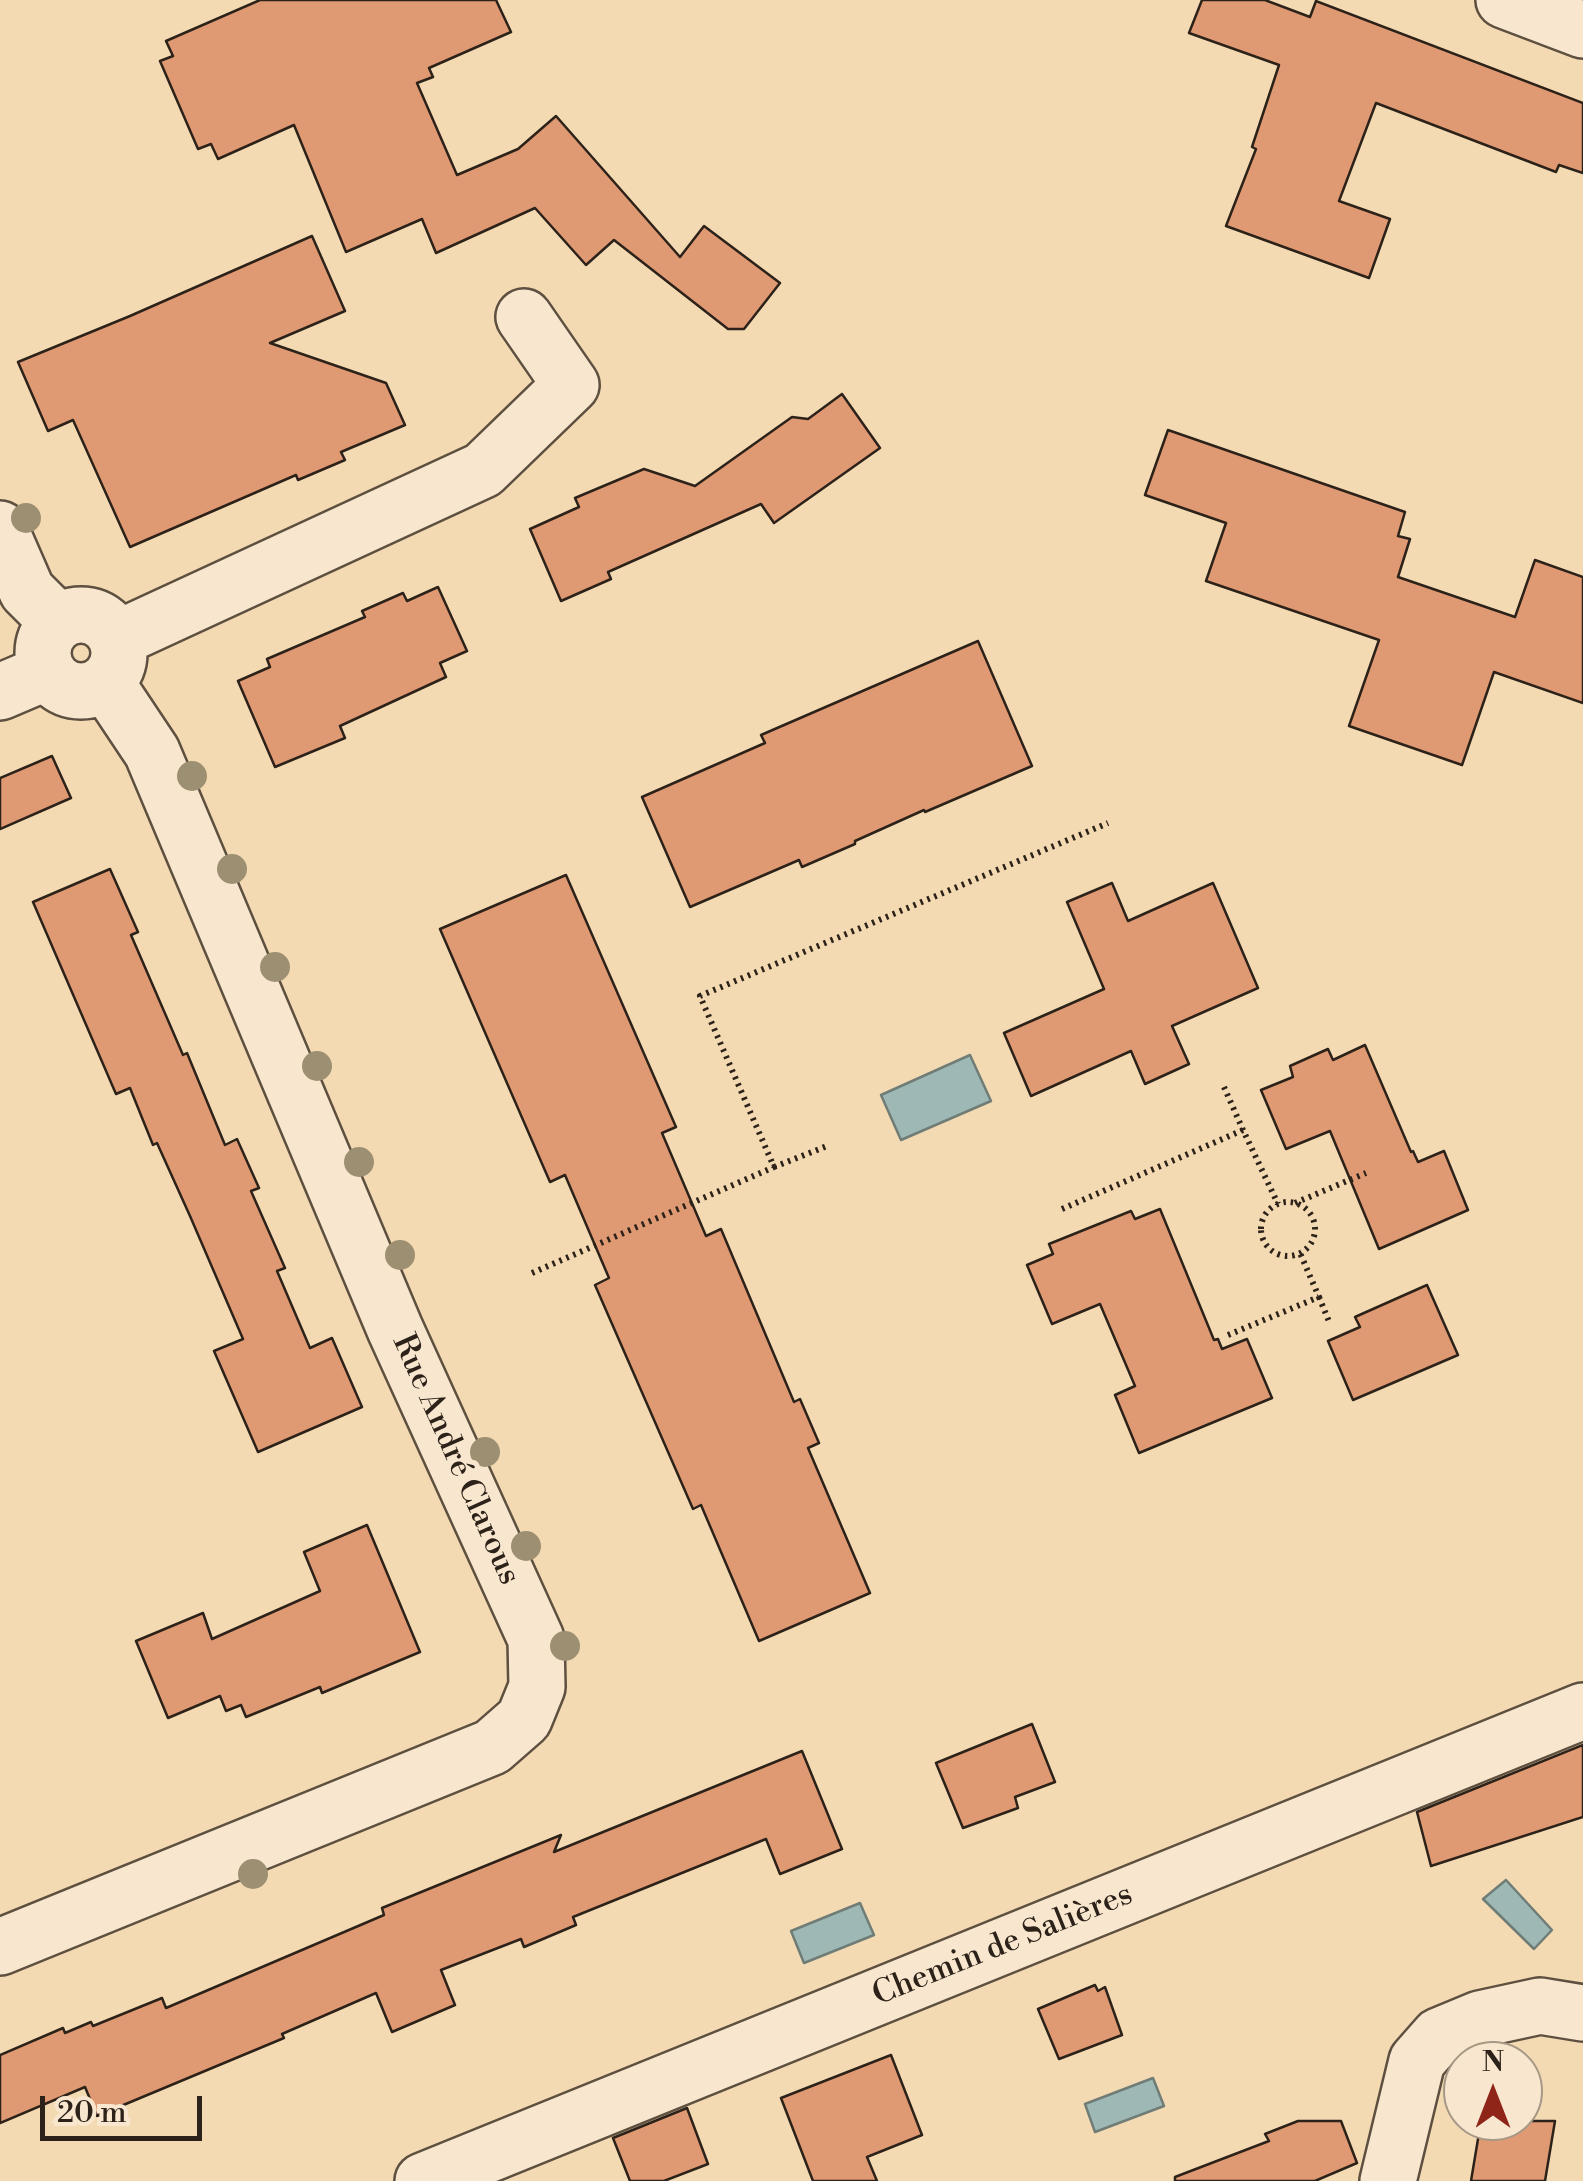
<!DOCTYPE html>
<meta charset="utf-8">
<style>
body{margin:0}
#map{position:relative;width:1583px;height:2181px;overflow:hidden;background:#f4dab3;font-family:"Libre Bodoni",serif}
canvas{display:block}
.north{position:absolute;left:1443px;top:2041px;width:100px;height:100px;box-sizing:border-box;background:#f8e7ce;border:2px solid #a69886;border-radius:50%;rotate:0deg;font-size:28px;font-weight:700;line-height:40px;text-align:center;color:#2c2219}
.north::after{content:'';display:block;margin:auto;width:35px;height:45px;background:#8f2418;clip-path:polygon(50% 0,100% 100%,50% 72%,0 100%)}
.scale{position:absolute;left:40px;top:2096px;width:162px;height:45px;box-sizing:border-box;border:5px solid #2c2219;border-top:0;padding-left:12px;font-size:30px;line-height:35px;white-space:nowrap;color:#2c2219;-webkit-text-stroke:8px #f8e7ce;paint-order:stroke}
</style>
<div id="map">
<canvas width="1583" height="2181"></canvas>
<div class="north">N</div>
<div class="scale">20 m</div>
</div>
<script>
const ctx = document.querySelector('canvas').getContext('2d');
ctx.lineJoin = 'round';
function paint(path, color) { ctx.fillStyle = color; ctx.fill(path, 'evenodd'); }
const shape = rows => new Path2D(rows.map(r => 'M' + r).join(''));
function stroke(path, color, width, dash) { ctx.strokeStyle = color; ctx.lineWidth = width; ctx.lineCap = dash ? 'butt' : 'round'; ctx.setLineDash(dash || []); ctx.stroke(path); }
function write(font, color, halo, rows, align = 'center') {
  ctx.font = font + ' "Libre Bodoni",serif'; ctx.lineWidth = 10; ctx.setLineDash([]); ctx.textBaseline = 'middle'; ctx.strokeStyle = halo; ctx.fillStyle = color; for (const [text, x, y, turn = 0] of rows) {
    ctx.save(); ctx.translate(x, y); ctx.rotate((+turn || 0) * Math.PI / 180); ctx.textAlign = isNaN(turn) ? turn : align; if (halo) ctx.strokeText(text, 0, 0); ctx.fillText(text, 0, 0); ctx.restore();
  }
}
const water = shape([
 [970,1055,991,1101,901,1140,881,1095,970,1055],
 [1506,1880,1552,1930,1534,1949,1483,1899,1506,1880],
 [860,1903,874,1935,804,1963,791,1931,860,1903],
 [1153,2078,1164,2106,1095,2132,1085,2104,1153,2078]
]);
paint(water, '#9eb9b5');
stroke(water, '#707d77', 2.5);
const building = shape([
 [260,0,496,0,511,32,429,68,433,77,417,83,457,175,518,149,556,116,680,257,704,226,780,283,744,329,728,329,614,240,586,265,535,208,436,253,422,219,346,252,294,125,218,159,211,144,198,149,160,61,173,56,166,41,260,0],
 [1202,0,1265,0,1310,17,1316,1,1583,103,1583,173,1559,165,1556,172,1376,103,1339,201,1390,219,1369,278,1226,226,1256,149,1252,147,1279,65,1189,33,1202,0],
 [312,236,345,311,270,343,386,383,405,425,341,452,345,460,298,480,296,475,130,547,73,420,48,431,18,362,130,316,312,236],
 [842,394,880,448,774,523,761,504,608,572,611,579,561,601,530,529,579,507,575,498,644,469,695,486,792,417,808,419,842,394],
 [1168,430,1405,512,1398,536,1410,539,1398,577,1515,617,1535,560,1583,577,1583,703,1494,672,1462,765,1349,726,1379,640,1206,581,1226,523,1145,495,1168,430],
 [438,587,467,651,440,663,446,677,340,726,345,738,275,767,238,681,270,667,267,659,365,617,362,611,403,593,407,601,438,587],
 [978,641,1032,766,925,812,924,810,855,841,855,844,802,867,799,860,690,907,642,797,765,743,761,735,978,641],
 [52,756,71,798,0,829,0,778,52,756],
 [110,869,138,932,131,935,183,1055,187,1053,225,1145,237,1139,259,1188,251,1191,285,1268,277,1271,310,1348,332,1338,362,1407,258,1452,214,1351,243,1339,190,1216,157,1143,153,1145,130,1088,116,1094,33,902,110,869],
 [566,875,676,1127,662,1133,706,1236,721,1229,794,1402,800,1399,819,1443,808,1448,870,1593,759,1641,701,1505,693,1509,595,1285,609,1278,565,1175,550,1182,440,929,566,875],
 [1112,883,1128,921,1213,883,1258,988,1172,1026,1189,1064,1145,1084,1131,1051,1031,1096,1004,1033,1104,989,1067,902,1112,883],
 [1365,1045,1411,1152,1413,1151,1418,1162,1444,1151,1468,1210,1379,1249,1330,1131,1286,1149,1261,1090,1293,1077,1290,1066,1328,1049,1333,1060,1365,1045],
 [1160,1209,1214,1340,1218,1339,1222,1349,1247,1339,1272,1398,1139,1453,1115,1395,1135,1386,1100,1304,1052,1324,1027,1265,1053,1254,1049,1244,1131,1211,1135,1219,1160,1209],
 [1427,1285,1458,1355,1353,1400,1328,1341,1360,1327,1355,1317,1427,1285],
 [367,1525,420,1652,322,1693,320,1687,246,1717,241,1705,226,1711,220,1696,168,1718,136,1641,203,1613,212,1639,320,1591,304,1552,367,1525],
 [1032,1724,1055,1782,1015,1797,1018,1808,963,1828,936,1763,1032,1724],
 [1583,1745,1583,1817,1431,1866,1417,1812,1583,1745],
 [802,1751,842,1849,780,1874,766,1839,573,1917,576,1925,524,1947,521,1939,441,1970,455,2005,392,2032,376,1993,282,2034,284,2038,97,2116,85,2087,0,2123,0,2055,63,2028,65,2033,91,2022,93,2026,162,1998,166,2008,384,1915,382,1908,561,1835,554,1852,802,1751],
 [1095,1985,1098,1991,1105,1987,1122,2035,1059,2059,1038,2009,1095,1985],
 [891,2055,922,2135,867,2157,877,2181,813,2181,781,2098,891,2055],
 [687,2108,708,2164,664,2181,630,2181,613,2138,687,2108],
 [1298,2121,1341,2121,1357,2163,1315,2181,1175,2181,1175,2177,1269,2141,1265,2134,1298,2121],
 [1481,2121,1555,2121,1545,2181,1471,2181,1481,2121]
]);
paint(building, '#e09a73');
stroke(building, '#2c2219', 2.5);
const minor = shape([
 [1504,0,1583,30],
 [0,529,27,591,58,622],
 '43 653a38 38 0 1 1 76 0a38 38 0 1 1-76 0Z',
 [117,639,483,470,571,385,524,317],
 [0,692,47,672],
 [0,1947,492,1747,524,1719,537,1687,536,1639,395,1329,152,752,106,683],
 [423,2181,1583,1711],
 [1388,2181,1417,2061,1439,2036,1480,2019,1540,2006,1583,2013]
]);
stroke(minor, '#5e5040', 60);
stroke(shape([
 [1224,1087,1243,1130,1278,1204],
 [774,1167,827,1146],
 '1261 1229a27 27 0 1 1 54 0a27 27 0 1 1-54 0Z',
 [1295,1203,1366,1173],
 [1062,1209,1243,1130],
 [532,1273,774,1167,700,996,1108,823],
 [1319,1297,1330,1324],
 [1228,1335,1319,1297,1300,1253]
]), '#2c2219', 6, [2.5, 5]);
stroke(minor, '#f8e7ce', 55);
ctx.fillStyle = '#9d8f72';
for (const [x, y] of [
 [26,518],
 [192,776],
 [232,869],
 [275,967],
 [317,1066],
 [359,1162],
 [400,1255],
 [485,1452],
 [526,1546],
 [565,1646],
 [253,1874]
]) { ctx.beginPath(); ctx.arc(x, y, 15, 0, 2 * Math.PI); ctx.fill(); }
write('32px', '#2c2219', '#f8e7ce', [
 ["Rue André Clarous",455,1460,66],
 ["Chemin de Salières",1003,1946,-22]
]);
</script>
